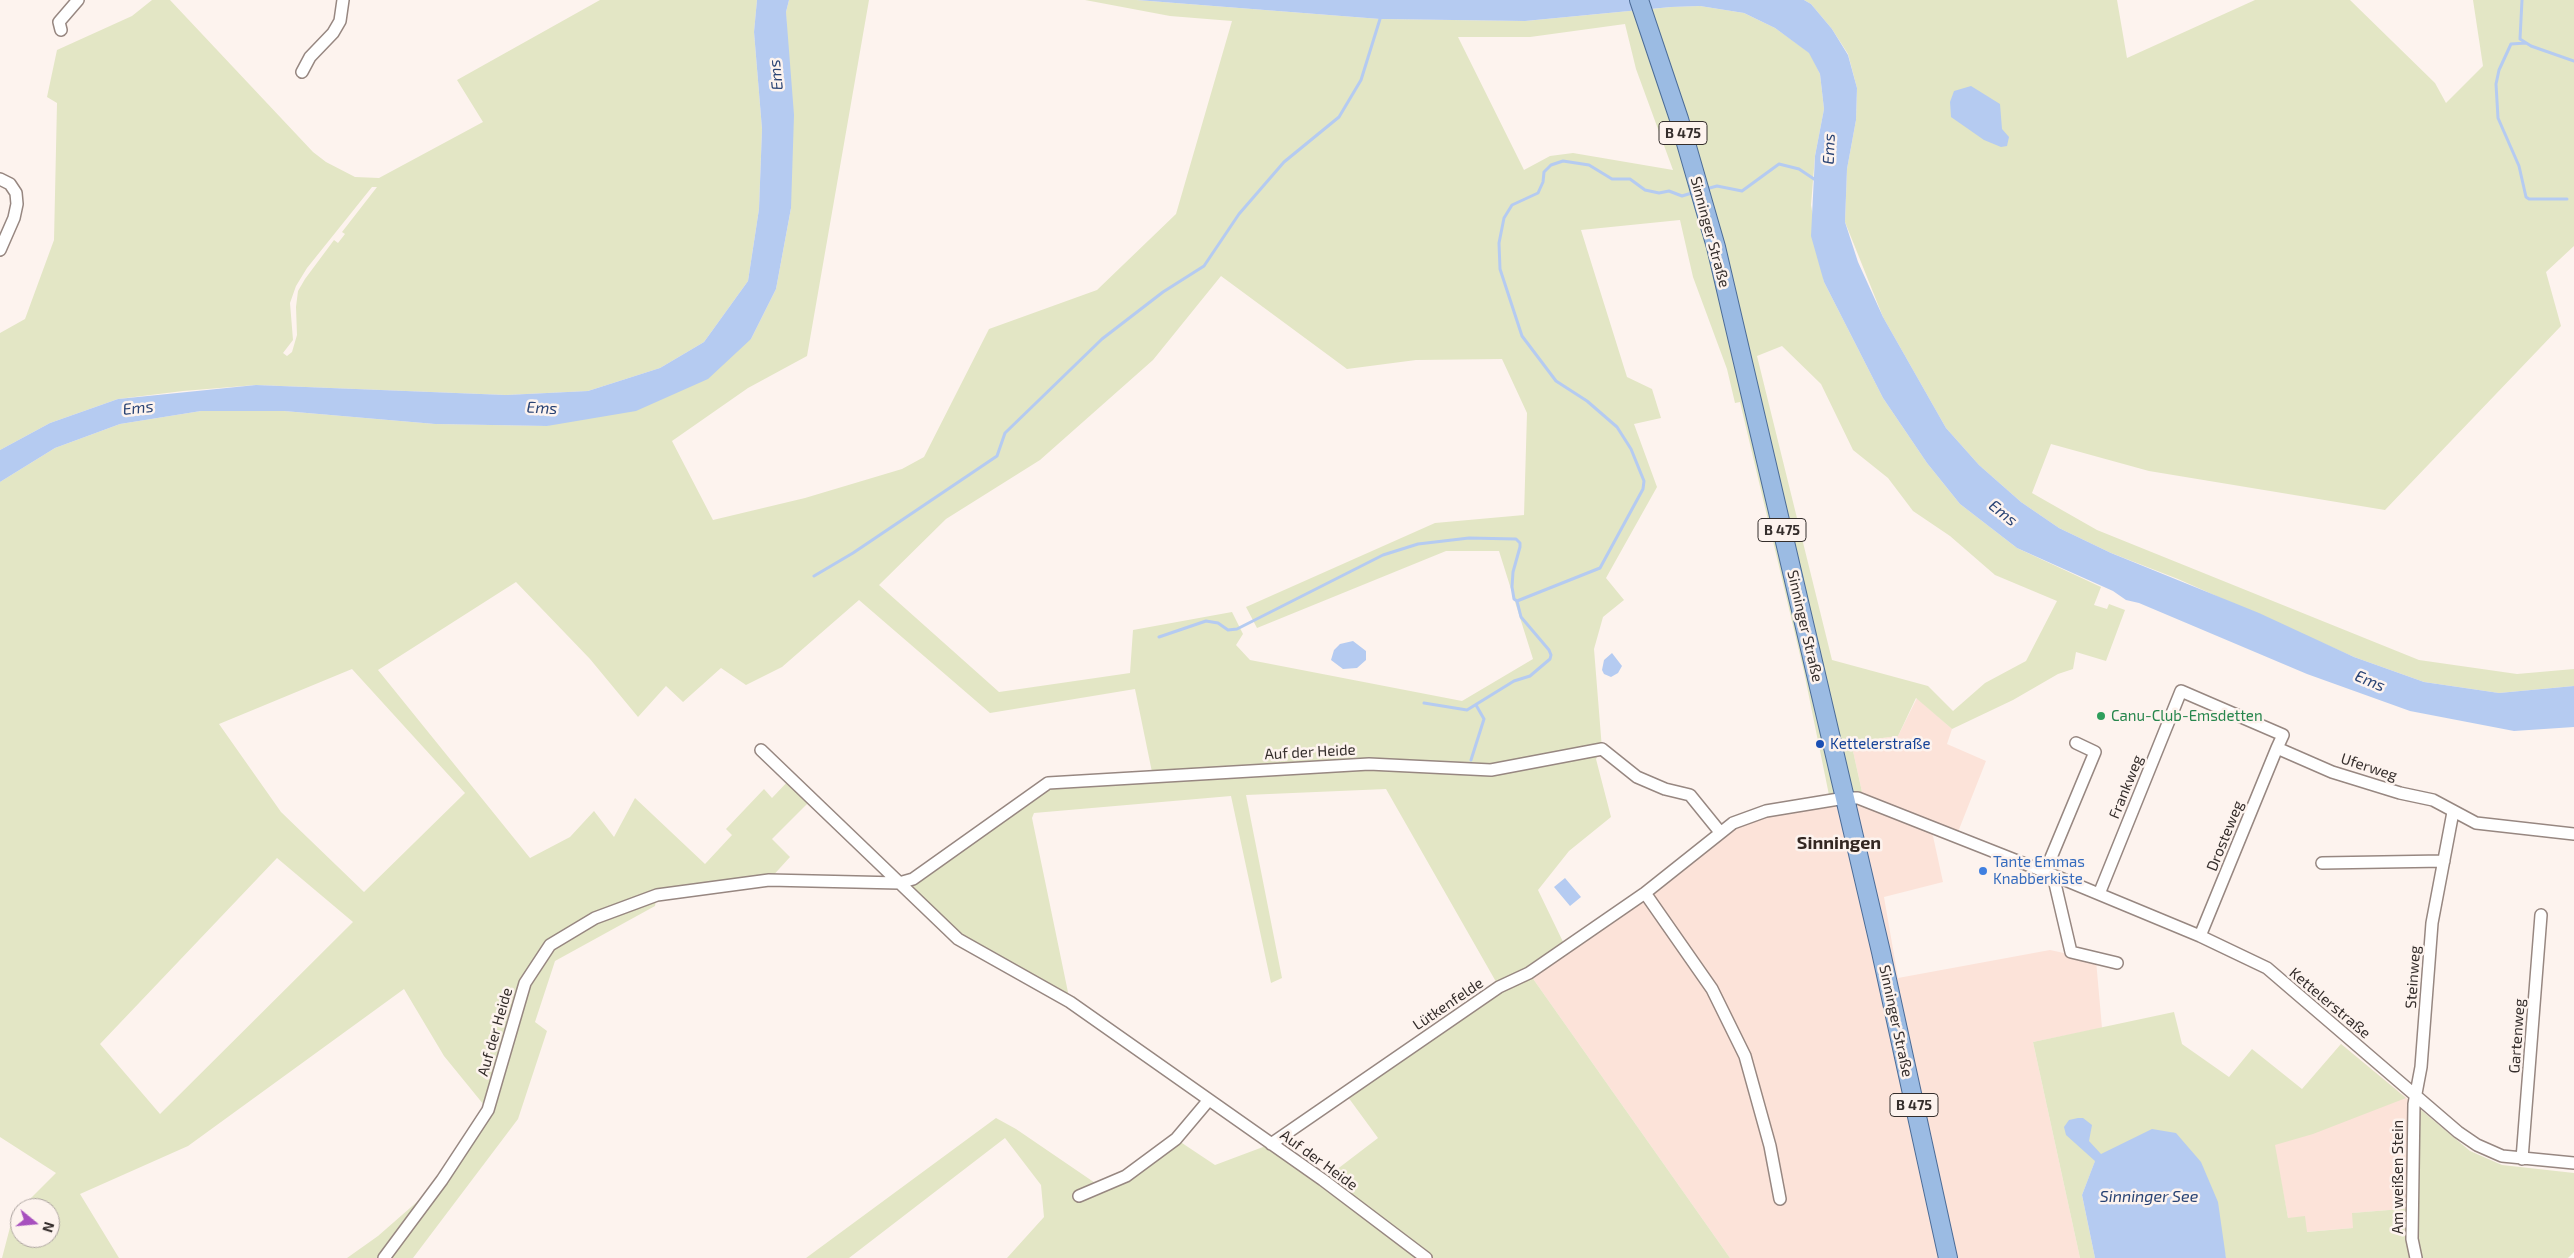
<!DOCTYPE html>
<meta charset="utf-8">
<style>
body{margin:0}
#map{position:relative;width:2574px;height:1258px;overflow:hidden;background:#fdf3ee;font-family:"Exo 2",sans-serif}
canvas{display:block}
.north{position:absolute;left:10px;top:1198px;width:50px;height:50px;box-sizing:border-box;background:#fdf3ee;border:1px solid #ada4a0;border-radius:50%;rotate:107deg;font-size:14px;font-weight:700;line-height:20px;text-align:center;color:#352e2c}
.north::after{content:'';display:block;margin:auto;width:18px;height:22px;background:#a750be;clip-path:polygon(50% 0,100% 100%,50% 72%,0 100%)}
</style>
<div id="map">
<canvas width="2574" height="1258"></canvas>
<div class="north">N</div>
</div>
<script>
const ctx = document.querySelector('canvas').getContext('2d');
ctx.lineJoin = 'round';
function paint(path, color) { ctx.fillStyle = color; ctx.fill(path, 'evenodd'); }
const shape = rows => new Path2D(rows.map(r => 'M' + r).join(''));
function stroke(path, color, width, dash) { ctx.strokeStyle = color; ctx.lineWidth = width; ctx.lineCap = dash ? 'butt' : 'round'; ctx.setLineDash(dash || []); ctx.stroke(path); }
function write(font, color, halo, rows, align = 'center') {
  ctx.font = font + ' "Exo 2",sans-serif'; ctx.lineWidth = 5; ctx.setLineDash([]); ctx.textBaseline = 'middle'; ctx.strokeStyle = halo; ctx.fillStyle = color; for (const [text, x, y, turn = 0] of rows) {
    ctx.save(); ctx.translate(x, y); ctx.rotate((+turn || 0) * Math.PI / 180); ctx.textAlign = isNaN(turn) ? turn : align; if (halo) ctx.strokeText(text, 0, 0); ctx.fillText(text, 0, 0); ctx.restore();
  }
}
paint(shape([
 [1917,698,1952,729,1947,744,1986,761,1956,837,1931,827,1943,882,1884,897,1898,978,2050,950,2096,960,2102,1028,2033,1042,2080,1258,1730,1258,1529,973,1733,823,1862,792,1851,742,1898,736],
 [2341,1044,2414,1104,2414,1208,2353,1213,2353,1228,2306,1232,2288,1218,2274,1145,2302,1090]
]), '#fce3d9');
paint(shape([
 [152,0,170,0,313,152,326,162,355,177,379,178,483,122,457,80,600,0,757,0,754,32,762,129,759,209,748,281,704,342,660,368,588,391,506,395,256,385,183,391,118,399,50,423,0,450,0,333,25,319,54,240,57,103,47,97,57,50,132,16],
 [372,187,377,187,342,232,345,234,338,243,334,240,305,279,298,291,296,307,297,335,292,352,287,356,283,353,293,340,290,303,296,286,307,268],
 [789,0,869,0,807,356,748,388,672,441,713,520,805,498,902,469,924,457,989,329,1097,290,1176,214,1232,21,1170,16,1085,0,1137,0,1380,19,1525,21,1671,7,1700,6,1744,13,1775,28,1810,53,1820,74,1824,109,1815,156,1811,205,1824,282,1883,398,1927,463,1960,504,2017,548,2101,587,2094,605,2107,609,2109,604,2125,610,2106,661,2076,652,2073,669,2058,674,2013,700,1952,729,1916,698,1898,736,1851,742,1862,792,1858,798,1830,800,1804,672,1740,402,1735,403,1727,369,1693,277,1680,220,1581,230,1627,377,1652,389,1661,418,1634,424,1657,487,1606,578,1624,600,1603,617,1594,649,1602,749,1596,759,1611,817,1569,851,1538,890,1566,948,1529,973,1730,1258,1007,1258,1044,1217,1041,1185,1005,1138,849,1258,806,1258,996,1118,1016,1129,1101,1187,1176,1139,1215,1165,1271,1144,1323,1180,1378,1138,1345,1093,1499,987,1386,789,1246,795,1282,978,1271,983,1231,796,1034,813,1032,818,1070,1002,958,939,899,883,1048,783,1153,777,1135,689,990,713,859,600,782,667,746,685,721,668,683,702,666,686,638,717,590,659,516,582,378,670,530,858,570,837,594,811,614,837,635,798,705,864,732,835,726,829,764,789,772,798,791,778,812,799,772,839,790,857,769,880,657,895,655,906,555,961,535,1022,547,1031,518,1119,413,1258,347,1258,378,1236,442,1180,488,1110,444,1056,404,989,188,1146,80,1194,119,1258,2,1258,13,1216,20,1209,20,1238,50,1238,50,1208,21,1208,56,1173,0,1137,0,482,55,448,120,424,201,411,284,411,435,424,547,426,751,339,776,289,791,208,786,12],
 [1625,24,1636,69,1673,170,1573,153,1550,156,1524,170,1458,37,1530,37],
 [1221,276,1347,369,1416,360,1502,359,1527,413,1524,515,1435,523,1246,607,1257,628,1446,551,1499,551,1533,659,1462,701,1250,660,1236,645,1243,634,1232,612,1133,630,1130,673,999,692,879,585,946,519,1040,460,1153,360],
 [1782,346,1821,384,1853,450,1888,478,1913,511,1950,536,1995,575,2057,601,2026,661,1985,683,1953,711,1928,686,1832,660,1757,356],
 [352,669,465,793,364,892,281,812,219,724],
 [277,858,353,922,160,1114,100,1044],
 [1804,0,2117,0,2127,58,2255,0,2350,0,2435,83,2446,103,2483,66,2473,0,2574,0,2574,246,2546,272,2561,326,2385,510,2149,471,2051,444,2032,493,2097,530,2419,660,2517,674,2574,669,2574,686,2499,693,2424,682,2354,657,2178,579,2111,553,2059,528,2021,502,1979,465,1946,428,1883,317,1845,222,1847,169,1856,120,1857,88,1848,54,1832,29,1811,4],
 [2174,1012,2182,1044,2229,1077,2252,1049,2302,1089,2341,1044,2406,1098,2313,1134,2275,1145,2288,1218,2305,1216,2307,1232,2353,1228,2352,1213,2414,1208,2414,1104,2470,1151,2502,1165,2574,1173,2574,1252,2568,1258,2226,1258,2224,1250,2097,1156,2082,1195,2095,1258,2080,1258,2033,1042]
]), '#e3e6c5');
paint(shape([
 [757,0,789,0,786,12,794,115,791,208,776,289,751,339,708,379,636,411,547,426,435,424,284,411,201,411,120,424,55,448,0,482,0,450,50,423,118,399,256,385,506,395,588,391,660,368,704,342,748,281,759,209,762,129,754,32],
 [1137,0,1804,0,1811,4,1832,29,1848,55,1857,88,1856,120,1847,169,1845,222,1858,262,1883,317,1946,428,1979,465,2021,502,2059,528,2111,553,2259,613,2354,657,2424,682,2499,693,2574,686,2574,727,2514,731,2410,711,2307,674,2139,603,2126,600,2113,591,2017,548,1960,504,1927,463,1883,398,1824,282,1811,236,1815,156,1824,109,1820,74,1809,53,1775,28,1744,13,1700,6,1671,7,1525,21,1380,19],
 [1971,86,2000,104,2002,129,2009,137,2007,146,2001,147,1984,140,1951,117,1950,102,1954,91],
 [1353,641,1366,651,1366,660,1357,668,1343,669,1331,660,1334,650,1340,644],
 [1612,653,1622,666,1618,673,1611,677,1604,674,1602,670,1604,660],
 [1565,878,1581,897,1570,906,1554,887],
 [2078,1118,2083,1118,2092,1125,2089,1141,2101,1154,2152,1129,2176,1133,2201,1162,2218,1202,2226,1258,2095,1258,2082,1195,2095,1161,2066,1135,2064,1127,2069,1120]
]), '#b5cbf1');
stroke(shape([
 [2522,0,2520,39,2531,46,2574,61],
 [2526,43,2511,44,2499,70,2496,84,2498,118,2519,166,2526,197,2529,199,2567,199],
 [1706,189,1717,186,1742,191,1779,164,1799,169,1817,181],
 [814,576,853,553,997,456,1005,433,1102,339,1163,292,1204,266,1239,214,1284,162,1339,117,1361,80,1380,19],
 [1159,637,1206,621,1218,623,1228,630,1237,629,1383,555,1418,544,1469,538,1516,539,1520,543,1520,547,1513,572,1512,587,1514,599,1517,601,1600,568,1643,489,1644,481,1631,449,1617,427,1587,401,1556,381,1522,336,1500,269,1499,243,1504,218,1512,205,1538,193,1543,182,1544,172,1551,165,1563,161,1589,165,1612,179,1630,179,1645,190,1659,193,1669,191,1682,196,1695,192],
 [1424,703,1467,710,1514,681,1530,676,1550,659,1551,655,1549,650,1521,617,1517,601],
 [1471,760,1484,719,1476,705]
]), '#b5cbf1', 3);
const street = shape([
 [61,30,59,22,78,0],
 [302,72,310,57,333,33,340,21,343,0],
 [0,179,10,184,16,193,17,204,14,218,0,250],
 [761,750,958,939,1070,1002,1323,1180,1426,1258],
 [2322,863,2444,861],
 [2045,872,2095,752,2076,743],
 [2053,875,2071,952,2117,963],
 [1645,893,1712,989,1745,1056,1770,1146,1780,1199],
 [2099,894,2181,691,2283,735,2277,748,2332,772,2400,793,2433,800,2476,823,2574,834],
 [2200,936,2277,748],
 [1271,1144,1499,987,1529,973,1645,893,1733,823,1766,811,1845,798,1858,798,2053,875,2200,936,2267,968,2458,1132,2477,1145,2502,1156,2574,1163],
 [2522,1159,2541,915],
 [1079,1196,1126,1176,1176,1139,1208,1101],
 [384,1258,442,1180,488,1110,525,983,550,945,595,918,657,895,769,880,899,883,913,879,1048,783,1369,764,1491,770,1602,749,1637,777,1665,789,1690,795,1720,832],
 [2416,1258,2412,1239,2414,1104,2421,1067,2432,923,2453,812]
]);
const primary = shape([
 [1639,0,1679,119,1716,247,1881,952,1948,1258]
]);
stroke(street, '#978781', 14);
stroke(primary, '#4c6c97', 20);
stroke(street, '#fff', 11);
stroke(primary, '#9bbbe3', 18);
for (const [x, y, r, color] of [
 [2101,716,5,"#2e9e5b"],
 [1820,744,5,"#1a4fb4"],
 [1983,871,5,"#3f7fe0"]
]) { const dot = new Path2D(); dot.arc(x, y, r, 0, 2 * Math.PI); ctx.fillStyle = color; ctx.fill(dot); stroke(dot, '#fdf3ee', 2); }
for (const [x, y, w] of [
 [1683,133,48],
 [1782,530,48],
 [1914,1105,48]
]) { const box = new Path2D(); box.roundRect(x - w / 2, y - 11.5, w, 23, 4); ctx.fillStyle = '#fdf3ee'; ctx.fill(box); stroke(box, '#352e2c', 1); }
write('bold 14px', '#352e2c', null, [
 ["B 475",1683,133],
 ["B 475",1782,530],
 ["B 475",1914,1105]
]);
write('15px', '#352e2c', '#fdf3ee', [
 ["Sinninger Straße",1710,232,75],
 ["Sinninger Straße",1805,626,77],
 ["Auf der Heide",1310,752,-3],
 ["Uferweg",2369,767,18],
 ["Frankweg",2126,787,-68],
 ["Drosteweg",2225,836,-68],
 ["Steinweg",2413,977,-86],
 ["Kettelerstraße",2330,1003,40],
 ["Lütkenfelde",1448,1004,-34],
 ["Sinninger Straße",1896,1021,78],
 ["Auf der Heide",495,1032,-74],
 ["Gartenweg",2517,1036,-86],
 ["Auf der Heide",1319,1160,36],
 ["Am weißen Stein",2398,1177,-90]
]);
write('15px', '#27864d', '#fdf3ee', [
 ["Canu-Club-Emsdetten",2111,716]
], 'left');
write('15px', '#164399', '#fdf3ee', [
 ["Kettelerstraße",1830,744]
], 'left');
write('15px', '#366cbe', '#fdf3ee', [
 ["Tante Emmas",1993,862],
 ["Knabberkiste",1993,879]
], 'left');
write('italic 16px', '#294374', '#fdf3ee', [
 ["Ems",776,75,-96],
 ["Ems",1829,149,-88],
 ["Ems",138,408,-6],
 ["Ems",542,408,3],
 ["Ems",2003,513,39],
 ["Ems",2370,681,22],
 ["Sinninger See",2149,1197]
]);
write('bold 18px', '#332722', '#fdf3ee', [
 ["Sinningen",1839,843]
]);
</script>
